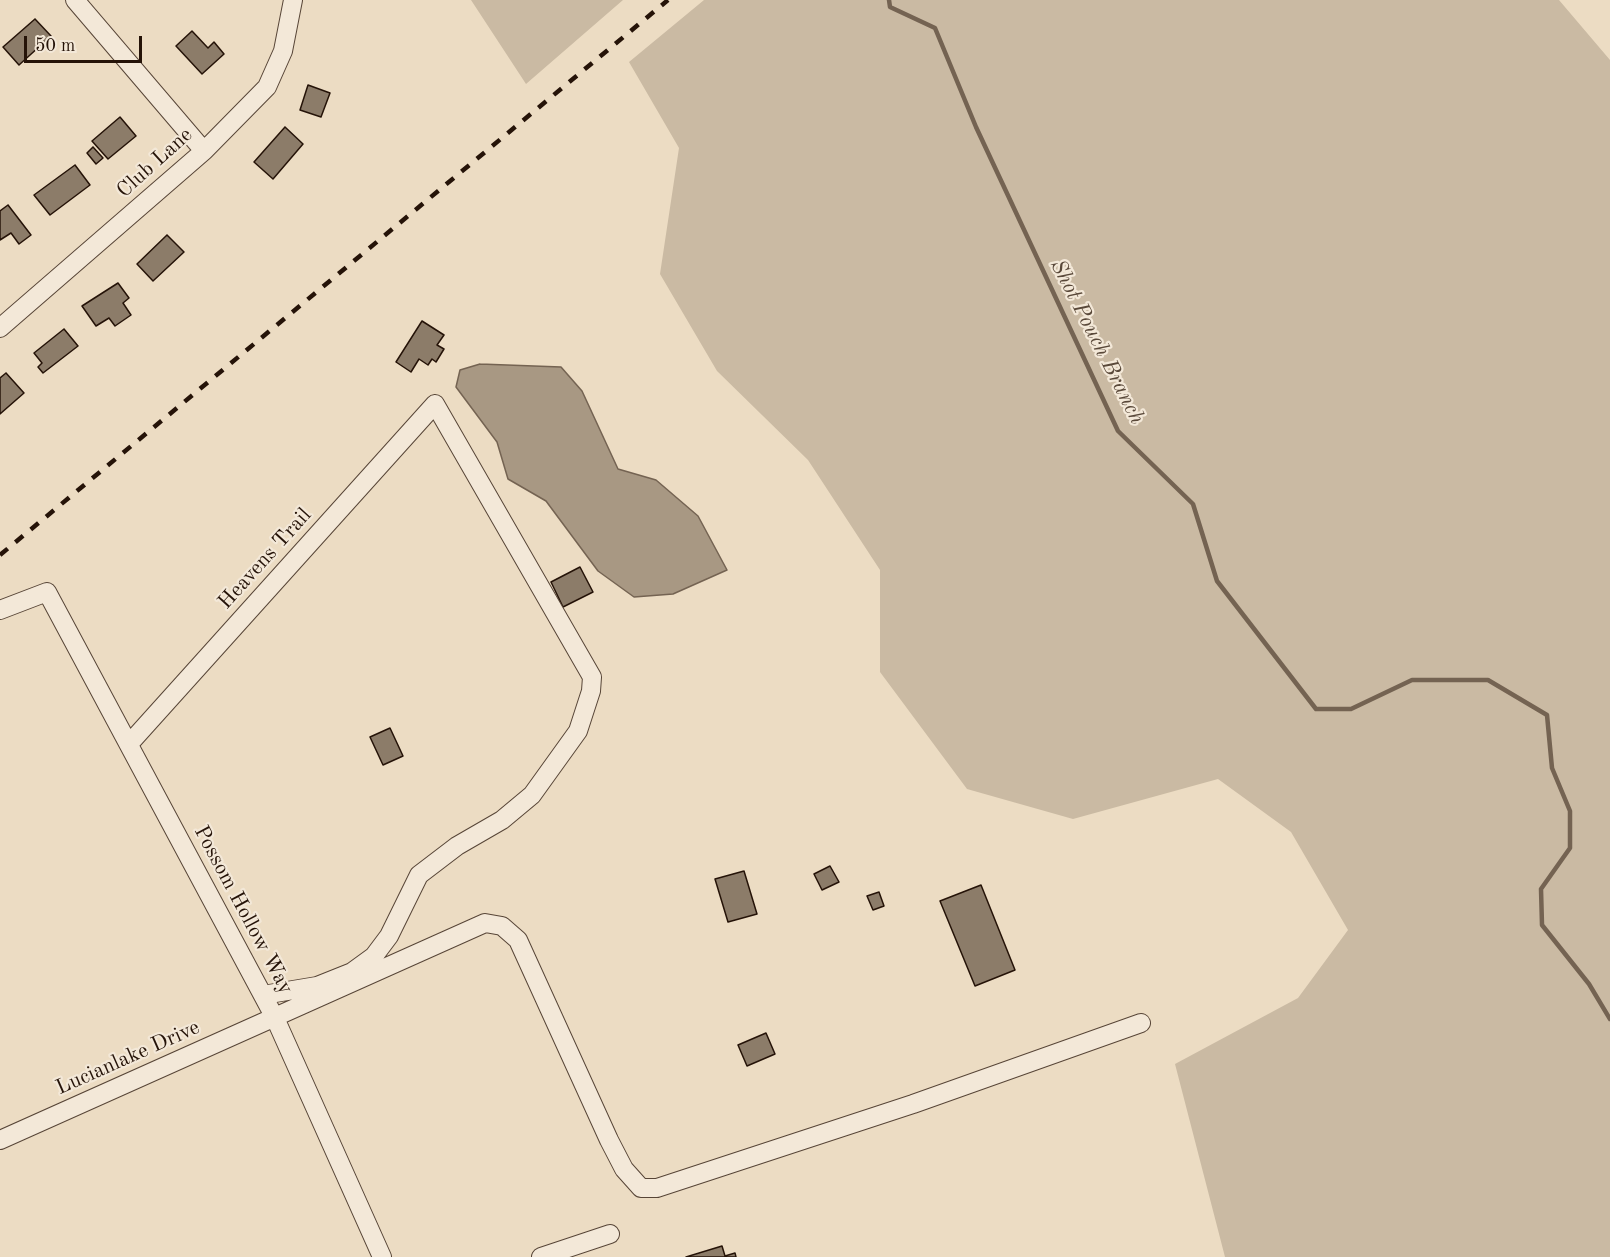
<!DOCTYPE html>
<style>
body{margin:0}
#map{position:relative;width:1610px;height:1257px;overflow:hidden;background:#ecdcc3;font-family:"Old Standard TT",serif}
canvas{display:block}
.scale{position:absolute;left:24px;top:36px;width:118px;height:27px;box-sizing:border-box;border:3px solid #251308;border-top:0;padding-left:8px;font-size:18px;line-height:21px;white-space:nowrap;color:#251308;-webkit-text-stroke:4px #f3e8d8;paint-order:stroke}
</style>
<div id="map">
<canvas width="1610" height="1257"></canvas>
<div class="scale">50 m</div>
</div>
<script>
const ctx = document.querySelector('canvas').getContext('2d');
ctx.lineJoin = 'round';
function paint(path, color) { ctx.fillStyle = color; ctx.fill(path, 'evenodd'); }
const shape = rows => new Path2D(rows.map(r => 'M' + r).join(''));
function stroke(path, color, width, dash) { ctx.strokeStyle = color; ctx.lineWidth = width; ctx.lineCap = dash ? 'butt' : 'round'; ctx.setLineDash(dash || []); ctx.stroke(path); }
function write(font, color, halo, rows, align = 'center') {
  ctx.font = font + ' "Old Standard TT",serif'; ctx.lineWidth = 4.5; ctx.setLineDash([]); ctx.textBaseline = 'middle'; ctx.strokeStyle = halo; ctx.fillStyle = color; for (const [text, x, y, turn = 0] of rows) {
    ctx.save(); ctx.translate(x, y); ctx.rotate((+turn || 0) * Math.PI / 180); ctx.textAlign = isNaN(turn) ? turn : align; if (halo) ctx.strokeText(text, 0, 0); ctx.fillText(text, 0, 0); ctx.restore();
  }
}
paint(shape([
 [471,0,623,0,526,84],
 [704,0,1559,0,1610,60,1610,1257,1225,1257,1175,1064,1298,998,1348,930,1291,832,1218,779,1073,819,967,789,880,672,880,570,808,460,717,371,660,274,679,148,629,62]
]), '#cabaa3');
const water = shape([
 [480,364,561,367,582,391,618,469,656,480,698,516,727,570,673,594,634,597,598,571,546,501,508,479,497,442,456,387,460,370,480,364]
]);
paint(water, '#a89883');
stroke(water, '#746352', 1.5);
stroke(shape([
 [889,0,890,7,935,28,976,127,1118,431,1193,504,1217,581,1316,709,1351,709,1412,680,1488,680,1547,715,1552,768,1570,811,1570,848,1541,889,1542,925,1589,984,1610,1019]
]), '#746352', 4.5);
const building = shape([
 [35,19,51,36,19,65,3,47,35,19],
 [192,31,208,48,214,42,224,54,202,74,176,46,192,31],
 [308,85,330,93,321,117,300,110,308,85],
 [120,117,136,136,108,159,92,141,120,117],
 [285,127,303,144,273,179,254,162,285,127],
 [93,147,103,158,96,164,87,153,93,147],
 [75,165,90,185,50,215,34,195,75,165],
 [8,205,31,235,19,244,11,233,0,240,0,211,8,205],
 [167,235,184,252,153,281,137,264,167,235],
 [118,283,129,298,123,303,131,315,115,326,109,318,96,326,82,306,118,283],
 [422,321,444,335,437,345,444,349,436,362,432,359,428,365,419,359,411,372,396,362,422,321],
 [64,329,78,346,43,373,38,367,42,363,34,353,64,329],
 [6,373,24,393,0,414,0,378,6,373],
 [580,567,593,592,563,607,551,582,580,567],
 [390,728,403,756,383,765,370,737,390,728],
 [830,866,839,882,822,890,814,874,830,866],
 [744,871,757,914,728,922,715,879,744,871],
 [981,885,1015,970,975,986,940,901,981,885],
 [879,892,884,906,873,910,867,896,879,892],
 [766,1033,775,1054,747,1066,738,1045,766,1033],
 [722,1246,725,1256,735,1253,736,1257,686,1257,722,1246]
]);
paint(building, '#8c7c69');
stroke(building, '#251308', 1.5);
const street = shape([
 [75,0,204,151],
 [0,328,204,151,267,87,283,51,293,0],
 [0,610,47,592,275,1018,382,1257],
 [129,744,435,404,592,677,591,691,578,731,532,795,502,820,457,846,419,875,389,936,374,956,352,972,317,986,263,995],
 [0,1140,485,923,502,926,518,940,609,1140,624,1169,641,1188,657,1188,913,1104,1141,1023],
 [541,1257,610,1234]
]);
stroke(street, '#574537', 20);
stroke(street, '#f3e8d8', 18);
stroke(shape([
 [0,555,668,0]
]), '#251308', 4.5, [10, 10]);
write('21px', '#251308', '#f3e8d8', [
 ["Club Lane",155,163,-42],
 ["Heavens Trail",265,559,-48],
 ["Possom Hollow Way",243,910,62],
 ["Lucianlake Drive",128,1058,-24]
]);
write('italic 22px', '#594839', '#f3e8d8', [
 ["Shot Pouch Branch",1097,342,63]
]);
</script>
